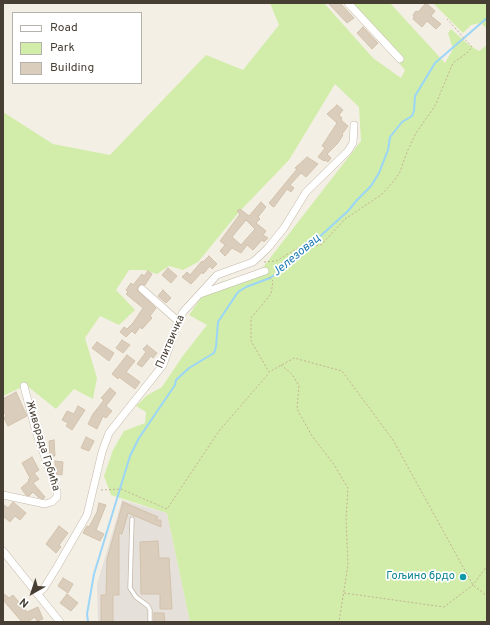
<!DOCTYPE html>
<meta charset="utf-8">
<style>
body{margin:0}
#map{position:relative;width:490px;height:625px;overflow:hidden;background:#f4efe5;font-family:Overpass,sans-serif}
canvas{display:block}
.frame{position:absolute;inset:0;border:4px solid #473f34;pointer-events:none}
.legend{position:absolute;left:12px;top:12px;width:130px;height:72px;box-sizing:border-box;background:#fff;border:1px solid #b5b2ae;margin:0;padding:5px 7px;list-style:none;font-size:12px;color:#473f34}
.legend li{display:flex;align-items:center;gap:8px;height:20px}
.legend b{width:20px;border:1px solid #b5b2ae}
.north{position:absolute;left:12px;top:573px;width:40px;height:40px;-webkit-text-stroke:3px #fff;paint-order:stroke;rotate:219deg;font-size:11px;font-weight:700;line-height:16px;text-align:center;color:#473f34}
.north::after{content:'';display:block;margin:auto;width:14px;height:18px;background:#473f34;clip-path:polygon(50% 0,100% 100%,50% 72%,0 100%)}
</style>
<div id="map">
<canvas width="490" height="625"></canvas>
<div class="frame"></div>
<ul class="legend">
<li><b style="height:5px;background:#fff"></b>Road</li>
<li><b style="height:11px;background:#d1eda9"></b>Park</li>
<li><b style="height:11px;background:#dacdbc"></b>Building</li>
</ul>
<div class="north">N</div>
</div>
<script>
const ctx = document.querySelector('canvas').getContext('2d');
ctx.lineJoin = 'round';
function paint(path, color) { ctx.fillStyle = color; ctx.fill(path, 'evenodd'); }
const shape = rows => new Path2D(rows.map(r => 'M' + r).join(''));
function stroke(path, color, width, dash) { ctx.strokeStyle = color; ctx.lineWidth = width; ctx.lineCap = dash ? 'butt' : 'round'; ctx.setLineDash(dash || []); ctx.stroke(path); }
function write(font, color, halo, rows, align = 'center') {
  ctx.font = font + ' Overpass,sans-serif'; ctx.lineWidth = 3.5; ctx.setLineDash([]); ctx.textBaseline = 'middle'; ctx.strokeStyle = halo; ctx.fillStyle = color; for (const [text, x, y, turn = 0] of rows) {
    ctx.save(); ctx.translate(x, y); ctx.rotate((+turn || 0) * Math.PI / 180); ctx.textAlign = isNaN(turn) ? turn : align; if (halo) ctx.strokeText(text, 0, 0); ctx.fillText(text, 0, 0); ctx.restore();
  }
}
paint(shape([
 [122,500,167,513,190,622,98,622,97,584]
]), '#e6e0da');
paint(shape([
 [270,3,324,3,373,58,401,78,405,70,346,3,390,3,445,63,453,49,448,33,451,29,469,45,479,51,487,45,487,622,190,622,167,513,111,495,104,476,113,450,124,431,145,423,146,412,136,406,146,396,162,387,182,357,207,325,189,315,201,298,221,282,260,271,361,141,359,107,335,84,289,160,239,212,198,262,183,270,169,266,157,274,144,270,129,270,116,290,135,310,119,325,100,316,85,338,97,378,93,399,74,389,56,409,26,385,3,396,3,112,53,144,110,155,206,55,243,70,279,25],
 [433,3,487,3,487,29,481,23,471,25,463,33]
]), '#d1eda9');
stroke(shape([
 [88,622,87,614,94,574,130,456,139,438,175,385,176,380,189,368,214,353,216,347,218,322,238,292,246,287,270,278,284,269,348,211,357,200,371,186,379,173,388,150,390,137,402,122,412,116,414,111,415,96,435,63,487,18]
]), '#9bd5f7', 2);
const building = shape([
 [328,3,340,3,354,18,347,23,328,3],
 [426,3,435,11,431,16,441,24,436,29,427,21,422,27,413,19,414,17,413,15,416,11,418,12,426,3],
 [363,27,378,43,372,49,357,33,363,27],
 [337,105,343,110,339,115,342,118,341,120,348,126,342,134,343,135,338,143,327,154,331,158,328,162,325,160,324,161,318,157,325,148,322,146,337,123,327,114,337,105],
 [307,157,318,164,306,177,301,173,290,185,294,188,291,192,287,189,274,207,272,206,269,203,297,169,295,168,307,157],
 [261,202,266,207,258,217,260,219,256,223,266,231,263,235,268,238,264,242,262,240,253,250,247,245,241,253,232,248,225,256,220,251,225,245,220,241,240,214,237,211,240,209,249,216,261,202],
 [246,220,255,229,241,245,232,237,246,220],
 [209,256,217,264,212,269,210,266,203,274,202,272,191,284,182,277,187,272,190,275,202,261,203,262,209,256],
 [168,268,177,276,171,283,162,275,168,268],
 [148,271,152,274,145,285,139,285,137,290,156,308,150,316,152,318,142,329,140,327,135,334,132,331,126,337,120,332,124,327,127,329,133,323,143,308,126,294,128,292,126,290,131,283,133,285,142,274,144,276,148,271],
 [163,290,171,298,166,303,158,296,163,290],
 [122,340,130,345,123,353,116,348,122,340],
 [97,342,114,353,109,361,92,348,97,342],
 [147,345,157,353,153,358,151,356,142,367,137,364,146,352,143,349,147,345],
 [127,355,135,361,126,372,140,382,135,389,119,377,118,379,112,374,127,355],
 [110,388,116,393,106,406,112,411,106,418,103,416,97,429,88,424,93,414,104,400,101,398,110,388],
 [16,392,27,416,8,426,4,418,6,416,3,410,3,399,16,392],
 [78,406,85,410,72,430,66,426,68,423,62,420,67,411,74,414,78,406],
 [86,437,94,441,89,451,81,448,86,437],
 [54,440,55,456,50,456,49,441,54,440],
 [32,457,39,470,34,473,39,479,33,483,45,497,43,499,38,497,33,492,29,496,26,495,21,488,29,481,28,480,30,478,22,463,32,457],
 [55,461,63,462,62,475,56,474,55,461],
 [13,502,26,513,20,520,15,516,10,522,3,516,3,504,8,508,13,502],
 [123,502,158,517,156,520,161,520,161,527,128,513,122,534,119,533,119,595,113,595,113,622,101,622,101,595,106,595,107,559,123,502],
 [99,503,106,505,96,530,104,534,100,541,83,533,87,526,89,527,97,512,99,503],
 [59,526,68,533,59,545,61,547,56,553,46,544,59,526],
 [158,541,159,558,169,558,172,609,160,609,160,594,141,594,140,542,158,541],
 [63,578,73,584,68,593,58,586,63,578],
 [3,593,9,598,13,595,27,612,38,607,43,619,37,621,35,617,28,622,22,622,3,600,3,593],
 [67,594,78,603,71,611,60,603,67,594],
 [154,613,164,613,165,622,154,622,154,613]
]);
paint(building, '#dacdbc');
stroke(building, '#d2c2ac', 1);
const lane = shape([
 [132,519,130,588,136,597,148,606,150,610,150,622]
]);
const street = shape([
 [348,3,400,59],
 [142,289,178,321],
 [200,294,265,271],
 [3,495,45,504,52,502,57,497,57,491,36,432,24,386],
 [3,551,60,622],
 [38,593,44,588,57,567,87,515,102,452,109,433,163,365,177,324,183,312,217,275,253,262,267,249,284,228,306,192,348,151,353,143,354,125]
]);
stroke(lane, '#c4b9aa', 5);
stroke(street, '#c4b9aa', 8);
stroke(shape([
 [264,262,276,261,298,248,312,247,322,244,345,219,381,195,393,182,400,172,407,152,416,133,435,106,453,63,467,53,472,47,447,19],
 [269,277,273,281,271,294,251,318,251,341,269,372,294,358,342,371,393,440,473,585,487,596],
 [281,365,292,374,299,386,297,409,312,436,333,463,348,488,346,519,348,565,339,622],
 [101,490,121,489,167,509,219,431,269,373],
 [344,593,444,607,473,585,487,566]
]), '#c4b296', 1, [2, 2]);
stroke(lane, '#fff', 3.5);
stroke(street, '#fff', 7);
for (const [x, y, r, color] of [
 [463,577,4,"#0f9aa8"]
]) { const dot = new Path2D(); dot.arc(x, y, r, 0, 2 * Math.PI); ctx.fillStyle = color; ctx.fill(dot); stroke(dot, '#fff', 1.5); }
write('11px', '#473f34', '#fff', [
 ["Плитвичка",171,342,-67],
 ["Живорада Грбића",42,446,73]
]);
write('11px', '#0d838f', '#fff', [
 ["Гољино брдо",455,577]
], 'right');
write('italic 12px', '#217db5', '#fff', [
 ["Јелезовац",297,256,-40]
]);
</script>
